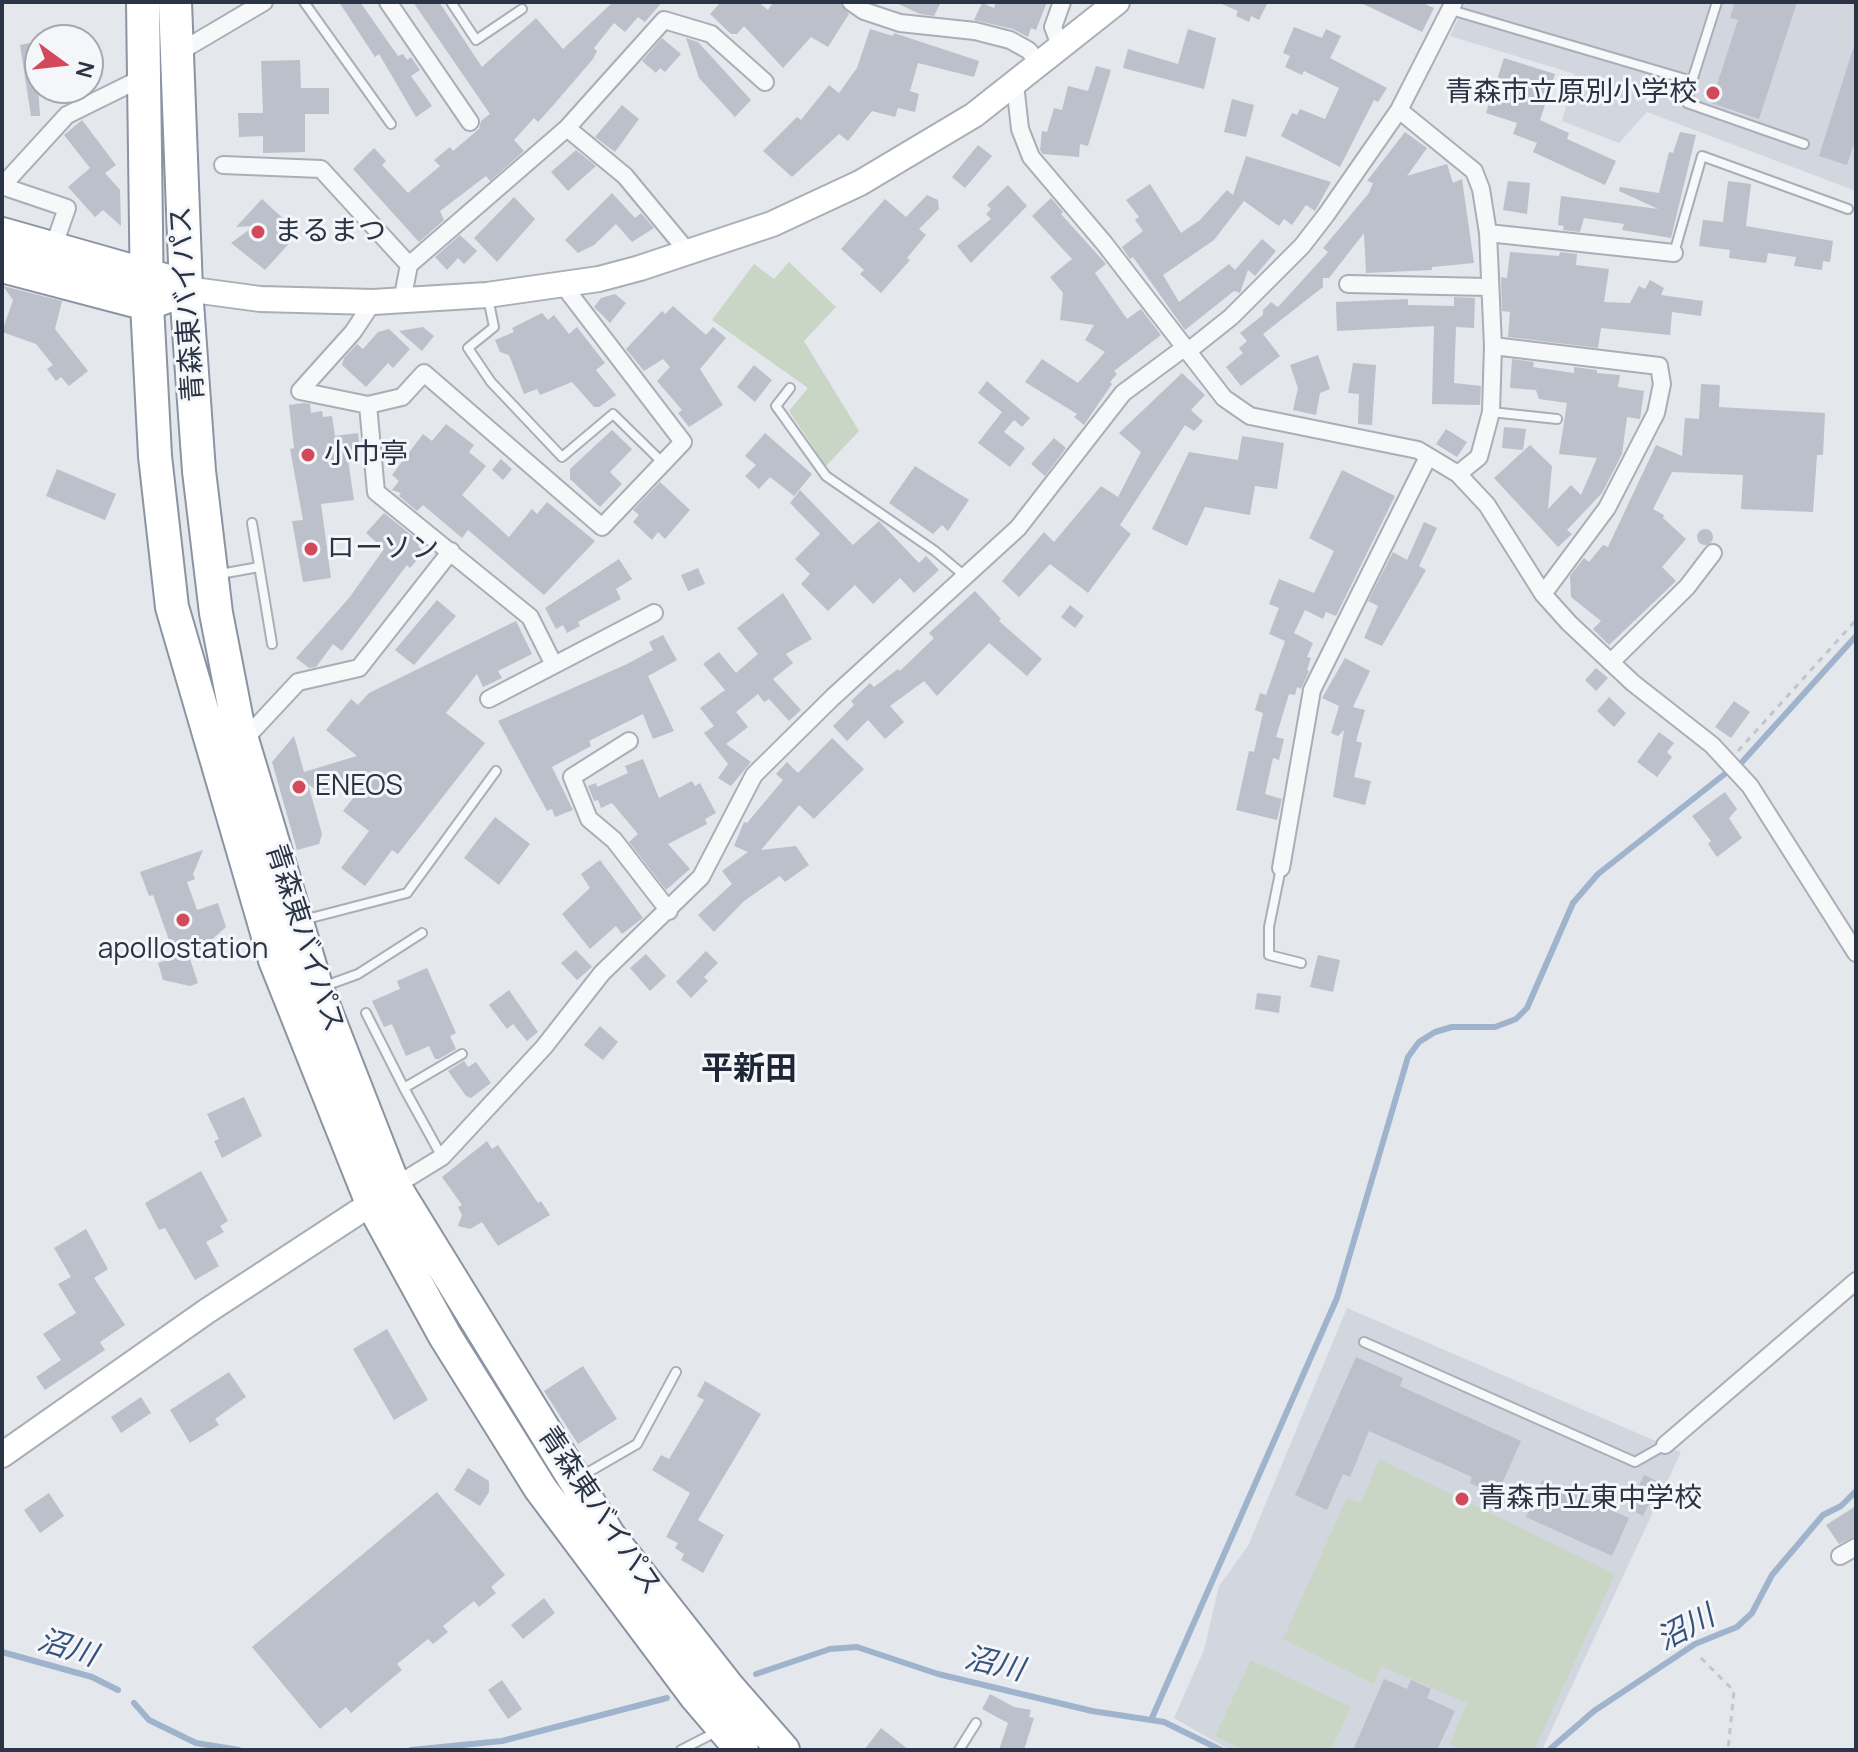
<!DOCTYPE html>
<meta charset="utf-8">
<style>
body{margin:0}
#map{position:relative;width:1858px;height:1752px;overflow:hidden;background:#e4e7ec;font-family:Manrope,sans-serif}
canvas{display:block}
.frame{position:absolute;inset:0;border:4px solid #2b3445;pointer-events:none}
.north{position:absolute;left:24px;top:24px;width:80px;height:80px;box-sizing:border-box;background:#f4f6f9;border:2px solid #a4a8b1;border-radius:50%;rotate:105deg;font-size:22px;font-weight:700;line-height:32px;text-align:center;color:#2b3445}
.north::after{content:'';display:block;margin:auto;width:28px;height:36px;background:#d1495b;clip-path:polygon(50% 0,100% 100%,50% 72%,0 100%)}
</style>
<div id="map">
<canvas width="1858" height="1752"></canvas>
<div class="frame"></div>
<div class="north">N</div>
</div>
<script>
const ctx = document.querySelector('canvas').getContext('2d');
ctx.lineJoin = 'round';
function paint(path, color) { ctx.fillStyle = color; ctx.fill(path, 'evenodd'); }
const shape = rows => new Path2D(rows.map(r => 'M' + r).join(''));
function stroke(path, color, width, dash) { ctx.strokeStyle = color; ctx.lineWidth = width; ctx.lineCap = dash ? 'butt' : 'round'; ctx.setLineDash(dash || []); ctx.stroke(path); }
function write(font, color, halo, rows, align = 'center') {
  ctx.font = font + ' Manrope,"Noto Sans JP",sans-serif'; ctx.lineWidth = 6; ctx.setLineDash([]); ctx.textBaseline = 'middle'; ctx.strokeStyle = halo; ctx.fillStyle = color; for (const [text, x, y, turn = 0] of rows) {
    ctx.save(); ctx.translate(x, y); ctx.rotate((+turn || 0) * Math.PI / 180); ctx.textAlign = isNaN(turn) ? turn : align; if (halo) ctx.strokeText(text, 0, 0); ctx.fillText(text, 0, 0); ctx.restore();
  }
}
paint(shape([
 [1466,2,1856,2,1856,191,1647,112,1619,143,1562,121,1575,74,1450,36],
 [1347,1308,1681,1452,1542,1750,1230,1750,1174,1718,1204,1650,1219,1586,1248,1546]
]), '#d2d6de');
paint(shape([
 [789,262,836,307,804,341,859,431,826,466,789,411,808,388,712,320,754,264,774,279],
 [1379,1459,1615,1574,1534,1750,1463,1750,1450,1744,1467,1703,1381,1666,1374,1684,1283,1639,1347,1498,1361,1503],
 [1251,1660,1351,1707,1331,1750,1244,1750,1215,1736]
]), '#c9d6c5');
stroke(shape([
 [1743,761,1856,636],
 [2,1652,92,1677,118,1690],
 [756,1674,830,1649,857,1647,938,1674,1092,1711,1164,1722,1221,1750],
 [134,1703,149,1720,196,1743,239,1750],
 [1151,1720,1337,1298,1408,1057,1419,1042,1435,1032,1452,1027,1495,1027,1516,1019,1527,1008,1573,903,1598,874,1726,773],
 [411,1750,502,1741,667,1698],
 [1549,1750,1594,1711,1695,1644,1737,1627,1752,1613,1772,1575,1823,1515,1841,1506,1856,1491]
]), '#9fb4cc', 6);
paint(shape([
 [339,2,360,2,398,56,403,54,407,60,411,57,420,70,411,76,432,106,416,117,379,54,375,57],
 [413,2,439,2,482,67,536,18,563,49,613,2,662,2,645,22,638,17,625,32,614,23,594,48,597,51,593,59,550,109,538,122,534,118,514,140,524,151,490,181,486,176,440,211,444,220,419,242,353,169,374,148,386,161,382,165,408,193,440,166,434,160,450,147,453,151,479,129,481,121,490,114],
 [721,2,758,2,768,10,773,2,840,2,849,14,828,47,811,37,783,68,744,26,737,34,731,34,710,14],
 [894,2,941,2,934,16,920,14],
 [996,2,1047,2,1036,30,1031,28,1028,37,1013,29,974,20,982,3,994,8],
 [1217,2,1268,2,1259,20,1251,16,1249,22,1236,16,1238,11],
 [1359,2,1420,2,1434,8,1422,32],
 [1735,2,1797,2,1759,119,1711,103,1738,20,1730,18],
 [1294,27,1322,38,1326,29,1341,36,1330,58,1387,88,1378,102,1374,100,1340,167,1281,136,1292,113,1297,115,1300,109,1325,119,1339,88,1304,71,1302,75,1285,67,1290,56,1283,53],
 [870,29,893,36,894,33,979,61,974,77,918,63,910,91,919,94,915,112,898,108,895,117,872,111,848,141,839,134,792,177,763,151,797,117,801,120,829,85,839,93,857,68],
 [1188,29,1216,38,1204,89,1123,68,1128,49,1178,64],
 [662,38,681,54,665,72,660,68,656,73,642,61],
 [686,38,698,42,751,100,735,117,699,78],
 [35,42,40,116,31,116,20,45],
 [1853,49,1856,49,1856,138,1847,165,1819,156],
 [1504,58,1555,74,1540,120,1569,133,1567,139,1616,161,1605,185,1533,152,1537,143,1513,134,1517,123,1486,113],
 [300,60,301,88,329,88,329,114,305,114,305,152,263,153,263,136,239,137,238,113,263,113,261,61],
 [1096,66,1111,70,1088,146,1080,144,1079,157,1043,154,1040,150,1042,131,1047,132,1054,108,1062,110,1068,86,1088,91],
 [1232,99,1254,105,1246,137,1224,132],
 [622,105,639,119,615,152,595,137],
 [82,120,116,165,105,173,120,190,121,226,103,210,95,217,68,187,90,168,64,135],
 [1405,132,1427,148,1407,176,1447,164,1453,183,1462,179,1474,263,1432,267,1432,270,1366,273,1364,233,1329,278,1323,278,1323,287,1263,334,1280,356,1241,386,1226,367,1243,353,1239,348,1247,341,1240,333,1263,315,1263,310,1271,302,1278,307,1328,252,1323,248,1369,193,1373,183,1367,181],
 [1680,132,1696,135,1671,238,1622,230,1624,224,1584,218,1580,232,1563,230,1564,226,1558,225,1561,196,1658,209,1619,191,1620,187,1659,193,1669,152,1673,153],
 [978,145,992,156,965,188,952,177],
 [576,150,596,166,568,191,551,172],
 [1246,156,1331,182,1315,211,1306,205,1292,225,1284,219,1279,226,1244,201,1214,240,1163,275,1179,302,1229,264,1235,270,1262,239,1276,251,1255,276,1248,270,1240,293,1234,291,1185,330,1133,257,1130,259,1122,247,1143,231,1135,220,1139,217,1126,200,1150,184,1181,233,1200,220,1227,190,1233,195],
 [1508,181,1530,183,1527,214,1503,210],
 [1728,181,1751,184,1746,226,1833,241,1830,262,1823,261,1822,270,1794,266,1796,257,1768,253,1766,263,1729,258,1730,250,1699,246,1703,220,1723,222],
 [1008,185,1027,206,971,263,957,246,991,219,986,214,991,209,987,205],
 [612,193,635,218,641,213,654,228,632,242,616,224,594,245,578,253,565,240],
 [927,195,938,200,939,209,919,229,926,235,907,258,910,260,881,293,860,274,864,270,841,249,885,199,906,217],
 [514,197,535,219,497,262,474,238],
 [1051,198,1063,212,1061,214,1106,264,1095,273,1127,319,1141,309,1161,335,1114,371,1117,374,1110,382,1112,384,1084,425,1074,417,1077,414,1025,382,1042,359,1078,383,1105,352,1085,340,1094,325,1060,320,1063,293,1050,277,1072,259,1032,216],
 [262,199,289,224,282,225,295,237,265,270,231,243,254,226,236,227],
 [460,235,477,251,464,264,458,258,447,270,435,257],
 [1510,252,1559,256,1560,252,1577,254,1576,265,1609,269,1604,302,1630,303,1639,286,1645,289,1650,280,1664,288,1661,295,1703,301,1701,316,1672,312,1670,335,1601,328,1598,348,1508,337,1510,312,1502,311,1501,277,1507,278],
 [3,286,62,301,55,329,88,371,69,386,61,377,56,381,47,369,53,365,36,344,2,332,13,300],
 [615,294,626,303,610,323,594,307,601,298],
 [1454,297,1475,298,1474,328,1456,327,1454,383,1481,386,1480,405,1432,404,1434,326,1337,331,1336,302,1408,299,1408,305,1454,306],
 [673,306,706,335,713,327,726,338,700,369,723,405,689,427,678,413,682,410,657,381,670,367,663,359,644,371,626,349,662,311,665,314],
 [542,313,548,320,554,315,569,334,577,327,605,363,596,370,616,395,599,407,594,407,572,382,540,395,537,389,524,394,509,355,500,352,495,340,514,332,512,328],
 [423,327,434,336,422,351,399,331],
 [389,329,410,349,393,368,388,363,366,387,342,365,344,358,357,344,363,349,378,332],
 [1318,355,1330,389,1320,393,1316,415,1293,410,1298,388,1290,365],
 [1512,359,1534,362,1533,367,1574,373,1574,367,1597,370,1597,373,1620,375,1618,387,1644,391,1640,419,1627,417,1622,454,1602,493,1567,530,1572,534,1558,547,1494,478,1530,445,1552,466,1548,509,1571,485,1581,495,1597,458,1559,454,1567,403,1539,399,1536,390,1510,388],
 [1353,363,1376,365,1372,425,1358,424,1359,394,1348,393],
 [754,365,772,380,755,402,737,387],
 [1182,373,1205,395,1191,410,1203,421,1194,431,1185,425,1120,525,1131,534,1107,567,1088,593,1050,564,1019,597,1002,581,1044,532,1054,542,1101,486,1118,497,1141,452,1119,433],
 [987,381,1030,418,1022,427,1014,420,1004,432,1025,448,1010,467,978,443,1002,412,978,393],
 [1701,384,1720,385,1719,407,1825,413,1823,455,1817,455,1813,512,1741,509,1743,475,1672,472,1653,509,1664,515,1663,518,1686,539,1662,567,1676,581,1609,645,1593,629,1601,621,1571,597,1570,576,1584,558,1589,562,1603,545,1608,547,1656,445,1682,456,1685,418,1699,419],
 [304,403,310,404,311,413,322,411,323,417,332,416,335,436,358,433,360,451,347,453,354,500,321,504,331,578,303,582,292,521,303,520,290,449,294,448,289,405],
 [446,424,474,445,469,452,486,466,462,495,509,537,532,509,537,514,547,502,595,541,544,595,468,530,462,538,423,505,417,511,399,496,401,493,392,490,399,481,392,475,423,434,432,441],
 [1504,427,1526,429,1523,450,1502,448],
 [1446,429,1467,442,1457,457,1436,444],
 [612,430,632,449,610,472,622,484,600,507,570,479,570,469],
 [765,433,812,474,794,496,770,477,759,489,745,476,756,465,745,456],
 [1242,436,1284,443,1277,489,1255,486,1250,515,1205,507,1187,546,1152,529,1189,452,1238,460],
 [1054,438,1066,448,1045,476,1031,464],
 [501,459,512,469,503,480,492,470],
 [915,466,969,500,948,531,942,525,933,534,889,503],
 [57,469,116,494,105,520,46,496],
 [1342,470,1395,496,1336,616,1326,612,1323,619,1305,610,1294,633,1313,643,1307,657,1311,658,1307,670,1309,671,1301,689,1297,687,1295,695,1289,694,1276,737,1284,739,1279,760,1273,758,1265,794,1282,799,1277,820,1236,810,1249,751,1254,752,1263,713,1255,710,1260,693,1266,695,1285,641,1269,634,1279,608,1269,604,1279,579,1314,593,1334,551,1309,538],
 [660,482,690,510,665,539,658,532,652,540,633,522,639,515,633,510],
 [800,490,853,545,879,521,919,563,926,556,939,570,914,593,900,578,873,604,855,585,828,611,801,584,810,574,795,559,820,534,790,503],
 [384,513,421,543,418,546,424,552,410,568,407,565,342,651,333,644,316,667,309,668,296,658,349,598,384,549,366,533],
 [1424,522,1437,528,1419,566,1426,570,1382,646,1364,638,1378,606,1368,601,1393,552,1407,560],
 '1697 537a8 8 0 1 1 16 0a8 8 0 1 1-16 0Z',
 [619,559,632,579,616,589,621,599,578,622,580,626,567,633,563,625,556,629,545,608],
 [698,568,705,584,688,591,681,575],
 [975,591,1001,619,999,621,1042,659,1027,676,989,643,937,696,924,681,890,706,904,722,885,739,868,720,847,741,833,726,854,705,851,701,870,683,874,687,898,669,900,671,934,638,929,633],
 [783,593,812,639,786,654,793,663,773,679,801,710,789,721,769,699,764,702,758,694,736,712,748,727,726,744,751,762,731,786,718,778,728,764,704,733,714,726,700,708,725,690,703,664,719,652,736,673,758,654,737,628],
 [437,600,456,616,414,665,395,650],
 [1070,605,1084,616,1075,628,1061,617],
 [516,621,532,654,498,671,502,678,483,687,477,674,446,713,485,743,398,854,392,850,365,886,341,868,369,831,343,811,368,779,320,793,308,784,322,834,319,844,297,850,272,762,294,736,304,772,357,756,326,730,351,699,358,705,369,693],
 [663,635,677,660,648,676,674,731,653,739,643,714,589,741,591,746,552,767,573,810,555,817,552,809,547,811,498,721,625,665,653,650,649,642],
 [1345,658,1370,671,1353,707,1365,710,1356,741,1362,743,1354,777,1371,781,1365,805,1333,797,1344,730,1338,736,1331,733,1339,706,1322,698],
 [1596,668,1608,678,1596,691,1585,680],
 [1609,697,1626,713,1614,727,1597,711],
 [1734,701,1750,712,1731,738,1715,727],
 [1659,732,1674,743,1667,752,1672,757,1657,777,1637,762],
 [832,738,864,769,814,819,799,805,761,850,796,846,809,865,785,882,780,876,744,901,714,932,698,915,732,884,722,871,748,852,734,846,744,822,747,823,783,780,776,774,787,762,798,773],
 [643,759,659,798,692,781,695,786,700,783,716,813,705,819,707,824,668,844,690,869,666,890,629,842,638,834,612,803,601,808,598,800,594,801,588,786,596,783,597,787,628,773,625,766],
 [1725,792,1737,809,1729,818,1742,838,1717,857,1708,844,1711,841,1692,816],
 [495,817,530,844,499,885,464,858],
 [203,850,193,874,195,879,187,882,197,910,218,903,226,927,190,959,198,983,190,986,163,980,158,963,175,957,153,895,149,896,140,872],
 [600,860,643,918,622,934,616,926,590,949,562,914,590,888,581,874],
 [576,950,592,967,577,980,561,963],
 [706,951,718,963,704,977,708,981,691,998,676,982],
 [646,954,666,976,650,991,630,968],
 [1318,955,1340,960,1333,992,1310,987],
 [427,968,456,1033,450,1036,456,1049,439,1059,435,1059,429,1046,406,1056,392,1024,384,1027,372,1001,400,989,397,981],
 [509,990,538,1032,527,1041,513,1024,507,1029,489,1005],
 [1257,993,1281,996,1279,1013,1255,1009],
 [600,1026,618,1042,603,1060,584,1045],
 [464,1061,468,1067,476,1062,491,1083,471,1098,466,1096,448,1071],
 [244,1097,262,1136,222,1158,214,1141,219,1139,207,1114],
 [487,1141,492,1149,498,1145,538,1203,541,1201,550,1215,498,1246,482,1222,470,1229,458,1226,462,1215,458,1207,462,1205,442,1177],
 [201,1171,228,1221,220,1226,224,1232,206,1242,219,1266,195,1280,165,1228,159,1230,145,1203],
 [86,1229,108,1269,94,1278,125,1325,100,1342,105,1350,45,1390,36,1377,61,1360,43,1334,76,1313,58,1284,71,1277,54,1248],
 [387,1329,428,1400,394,1420,353,1349],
 [1356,1357,1403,1378,1400,1386,1521,1441,1497,1495,1470,1483,1472,1477,1369,1431,1350,1477,1343,1474,1327,1510,1295,1495],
 [583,1366,617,1419,578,1444,544,1391],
 [229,1372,246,1397,215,1419,219,1425,190,1443,170,1410],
 [705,1381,761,1414,698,1520,724,1535,703,1573,681,1560,684,1554,675,1548,678,1543,666,1537,690,1493,652,1470,661,1455,669,1459,704,1400,697,1396],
 [141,1397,151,1413,121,1433,111,1417],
 [468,1468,489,1481,489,1492,480,1506,454,1490],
 [1644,1475,1659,1482,1643,1516,1629,1509],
 [1542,1480,1629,1518,1612,1556,1526,1517],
 [437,1492,505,1575,491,1587,496,1593,479,1607,474,1601,443,1626,448,1632,433,1644,428,1639,397,1664,402,1670,366,1700,351,1713,346,1707,320,1729,252,1647],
 [49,1493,64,1516,40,1533,24,1510],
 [1856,1506,1856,1536,1839,1544,1826,1525],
 [544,1598,555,1613,523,1639,511,1625],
 [1384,1679,1407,1689,1411,1680,1431,1689,1427,1698,1455,1711,1437,1750,1353,1750],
 [502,1680,522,1709,508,1719,488,1690],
 [990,1694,1014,1707,1031,1710,1029,1717,1034,1718,1024,1750,999,1750,1008,1723,982,1709],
 [881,1728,909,1750,864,1750]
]), '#bbc0ca');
const lane = shape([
 [304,2,391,124],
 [451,2,476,40,522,9],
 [1451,10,1692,81,1717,2],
 [1692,81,1687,103,1804,144],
 [1674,253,1702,156,1848,209],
 [488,298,494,327,468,348,491,382,562,457,613,414,663,463],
 [790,388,776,406,826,476,935,551,966,577],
 [1491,412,1557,419],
 [252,523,272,644],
 [220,574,259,567],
 [1281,868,1269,927,1269,955,1301,963],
 [303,920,407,893,496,771],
 [325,986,358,974,422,933],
 [366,1013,404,1088],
 [442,1157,404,1088,462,1054],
 [1364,1342,1635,1462,1665,1445],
 [580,1477,637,1444,676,1372],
 [681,1750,716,1732],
 [959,1750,976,1723]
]);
const street = shape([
 [388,2,470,122],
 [851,2,864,11,900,23,975,31,1010,40,1028,50,1041,64],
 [1061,48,1053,27,1062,2],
 [176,54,264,2],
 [1015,84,1020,129,1031,157,1104,243,1224,398,1250,416,1418,450,1458,474,1487,505,1543,594,1569,623,1633,683,1712,745,1750,786,1856,953],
 [1399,110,1474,171,1481,189,1488,233,1493,346,1491,412,1479,457,1458,474],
 [567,128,625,176,688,252],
 [223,165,321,169,409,265],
 [2,186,67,115,144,77],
 [2,186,67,208,53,248],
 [1488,233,1674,253],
 [1348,284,1488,287],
 [402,301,409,265,567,128,664,20,711,34,765,82],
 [373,302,353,332,300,391,368,405,402,397,424,373,602,527,683,442,563,285],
 [1493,346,1659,366,1662,384,1656,413,1607,508,1543,594],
 [1187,352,1231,317,1302,246,1326,215,1399,110,1454,2],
 [368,405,376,492,530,617,553,663],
 [1611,662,1687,587,1713,553],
 [489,699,654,613],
 [629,741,572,777,589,819,614,840,669,911],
 [242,742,298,682,359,668,451,551],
 [1281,868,1312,690,1428,457],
 [390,1189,442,1157,544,1047,602,973,701,877,754,775,833,697,1018,528,1123,393,1184,348],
 [1665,1445,1856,1281],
 [1840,1556,1856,1547]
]);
const secondary = shape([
 [186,289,260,299,373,302,487,295,599,279,640,268,772,224,860,183,974,115,1117,2],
 [2,1455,207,1311,372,1203]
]);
const highway = shape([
 [143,2,147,304,155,456,172,607,275,960,372,1203,445,1336,540,1488,695,1695,742,1750],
 [175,2,186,289,199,471,216,613,238,726,317,989,394,1186,575,1480,609,1536,727,1686,783,1750],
 [2,234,164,280],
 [2,266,147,304,165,297]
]);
stroke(lane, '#a9aeb7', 12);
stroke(street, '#a9aeb7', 20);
stroke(secondary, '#a9aeb7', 28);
stroke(highway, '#8b94a3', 36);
stroke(shape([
 [1738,751,1856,620],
 [1701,1658,1734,1691,1728,1750]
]), '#c2c5cb', 3, [6, 6]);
stroke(lane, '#f7f8fa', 8);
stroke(street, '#f7f8fa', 16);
stroke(secondary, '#fff', 24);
stroke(highway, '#fff', 32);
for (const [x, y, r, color] of [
 [1713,93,8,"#d1495b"],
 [258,232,8,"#d1495b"],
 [308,455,8,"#d1495b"],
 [311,549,8,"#d1495b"],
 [299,787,8,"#d1495b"],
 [183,920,8,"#d1495b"],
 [1462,1499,8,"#d1495b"]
]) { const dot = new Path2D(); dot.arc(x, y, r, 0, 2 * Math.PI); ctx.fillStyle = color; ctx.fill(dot); stroke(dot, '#f4f6f9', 3); }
write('28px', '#2b3445', '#f4f6f9', [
 ["青森市立原別小学校",1697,93,"right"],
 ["まるまつ",274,232],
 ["小巾亭",324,455],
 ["ローソン",327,549],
 ["ENEOS",315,787],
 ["apollostation",183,950,"center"],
 ["青森市立東中学校",1478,1499]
], 'left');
write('28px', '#2b3445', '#f4f6f9', [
 ["青森東バイパス",188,304,-94],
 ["青森東バイパス",304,938,72],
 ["青森東バイパス",599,1511,56]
]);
write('italic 30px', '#34527a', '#f4f6f9', [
 ["沼川",1686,1629,-28],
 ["沼川",67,1649,17],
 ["沼川",994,1665,13]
]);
write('bold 32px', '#1d2536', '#f4f6f9', [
 ["平新田",749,1070]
]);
</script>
